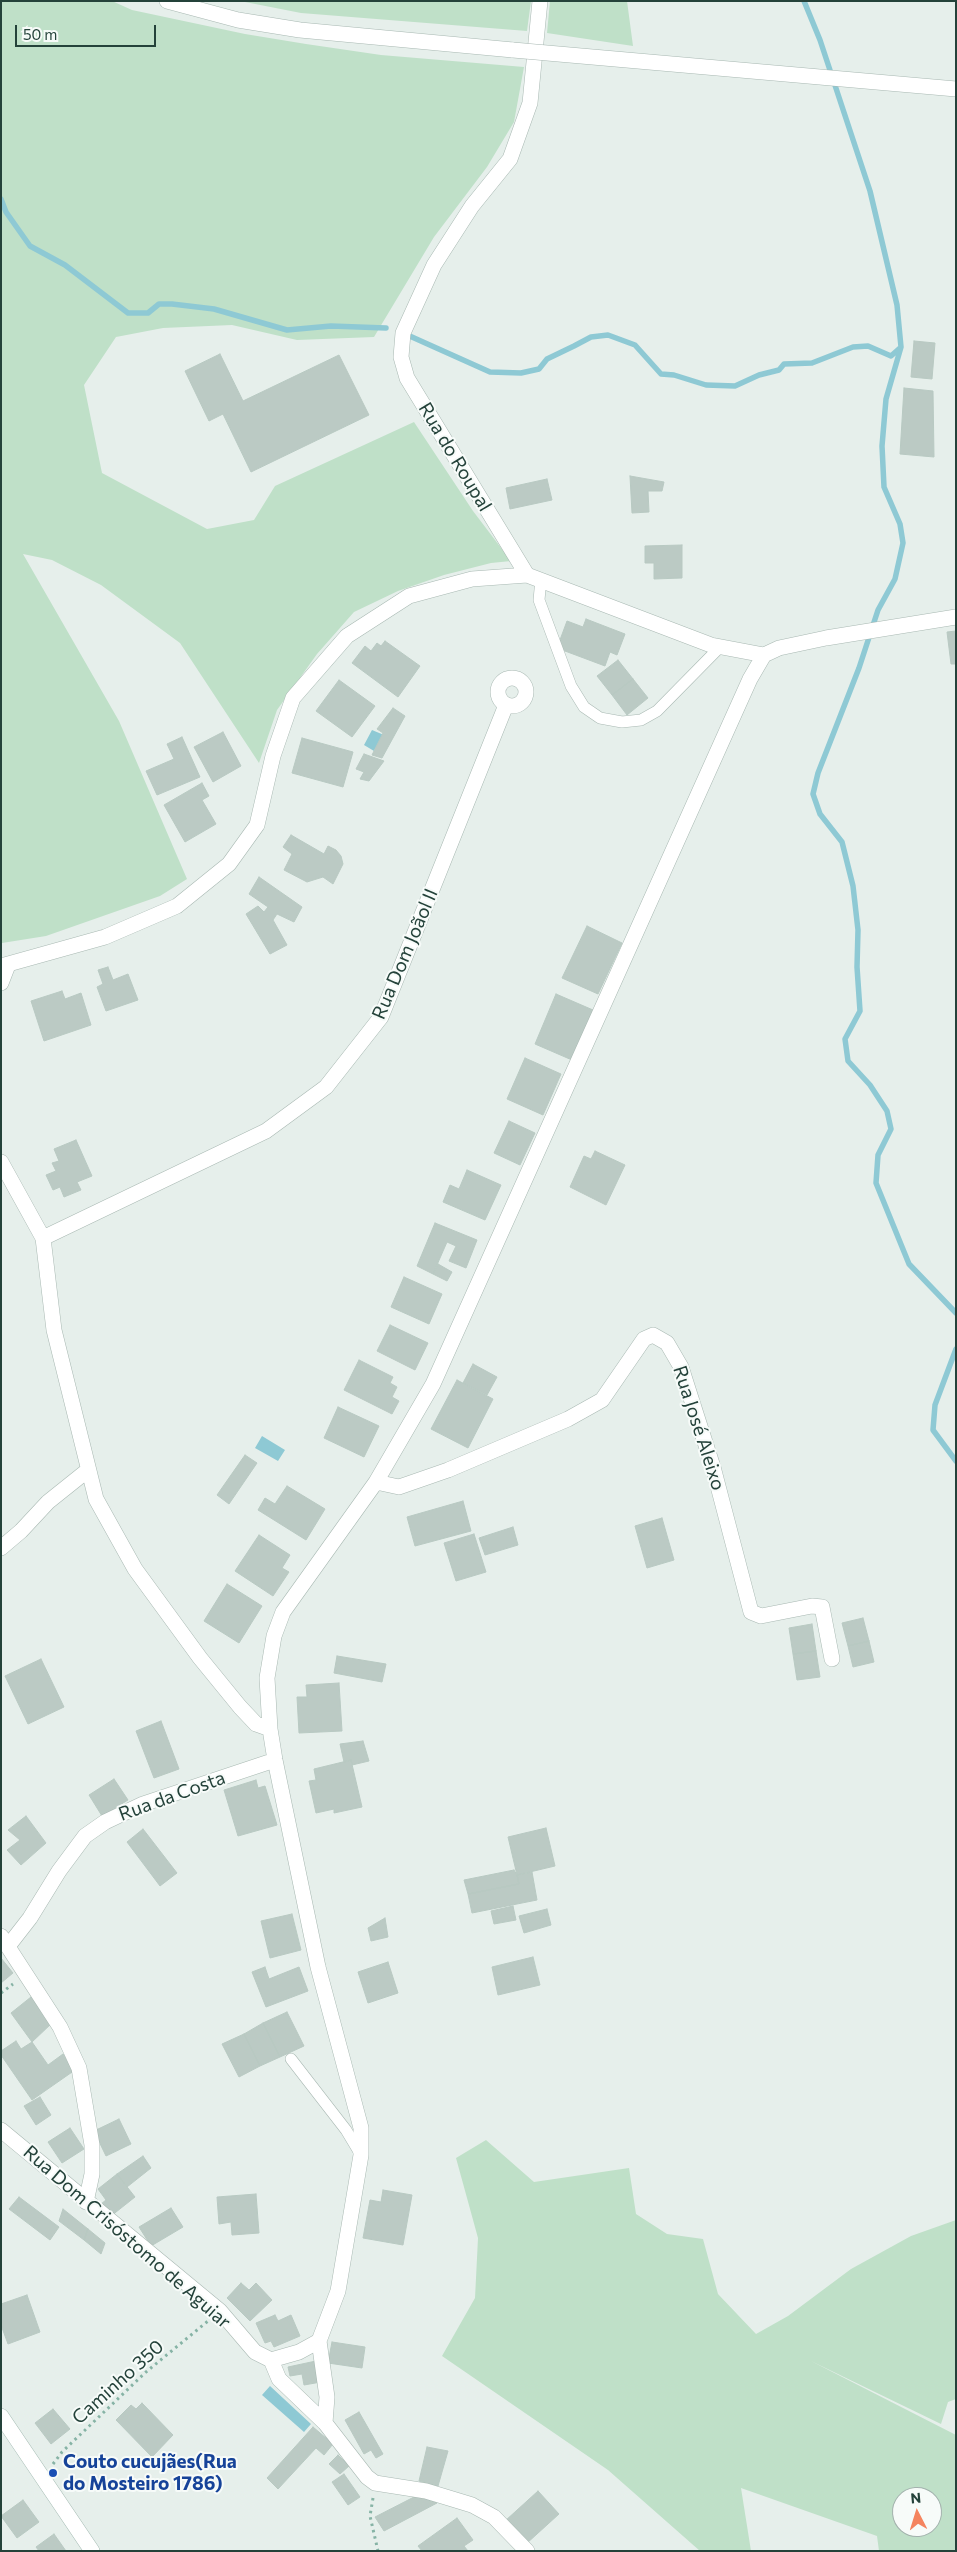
<!DOCTYPE html>
<meta charset="utf-8">
<style>
body{margin:0}
#map{position:relative;width:957px;height:2552px;overflow:hidden;background:#e6efeb;font-family:Commissioner,sans-serif}
canvas{display:block}
.frame{position:absolute;inset:0;border:2px solid #24423a;pointer-events:none}
.north{position:absolute;left:892px;top:2487px;width:50px;height:50px;box-sizing:border-box;background:#f7fbf9;border:1px solid #a3b1ad;border-radius:50%;rotate:355deg;font-size:14px;font-weight:700;line-height:20px;text-align:center;color:#24423a}
.north::after{content:'';display:block;margin:auto;width:18px;height:22px;background:#f4845f;clip-path:polygon(50% 0,100% 100%,50% 72%,0 100%)}
.scale{position:absolute;left:15px;top:25px;width:141px;height:22px;box-sizing:border-box;border:2px solid #24423a;border-top:0;padding-left:6px;font-size:15px;line-height:18px;white-space:nowrap;color:#24423a;-webkit-text-stroke:4px #f7fbf9;paint-order:stroke}
</style>
<div id="map">
<canvas width="957" height="2552"></canvas>
<div class="frame"></div>
<div class="north">N</div>
<div class="scale">50 m</div>
</div>
<script>
const ctx = document.querySelector('canvas').getContext('2d');
ctx.lineJoin = 'round';
function paint(path, color) { ctx.fillStyle = color; ctx.fill(path, 'evenodd'); }
const shape = rows => new Path2D(rows.map(r => 'M' + r).join(''));
function stroke(path, color, width, dash) { ctx.strokeStyle = color; ctx.lineWidth = width; ctx.lineCap = dash ? 'butt' : 'round'; ctx.setLineDash(dash || []); ctx.stroke(path); }
function write(font, color, halo, rows, align = 'center') {
  ctx.font = font + ' Commissioner,sans-serif'; ctx.lineWidth = 4; ctx.setLineDash([]); ctx.textBaseline = 'middle'; ctx.strokeStyle = halo; ctx.fillStyle = color; for (const [text, x, y, turn = 0] of rows) {
    ctx.save(); ctx.translate(x, y); ctx.rotate((+turn || 0) * Math.PI / 180); ctx.textAlign = isNaN(turn) ? turn : align; if (halo) ctx.strokeText(text, 0, 0); ctx.fillText(text, 0, 0); ctx.restore();
  }
}
paint(shape([
 [1,1,112,1,132,10,245,34,306,44,381,55,524,67,514,122,487,167,434,237,374,337,297,340,232,325,163,328,116,337,84,385,102,473,207,529,254,520,275,486,414,422,473,511,511,561,491,563,444,575,398,591,354,612,317,654,277,710,259,763,180,643,101,585,52,560,23,554,119,721,187,879,160,896,46,936,2,943],
 [240,1,531,1,527,31,301,13],
 [550,1,627,1,633,46,547,33],
 [486,2140,534,2182,629,2168,636,2214,667,2234,703,2239,718,2294,756,2334,788,2316,851,2269,911,2236,956,2220,956,2399,948,2402,941,2424,811,2361,956,2435,956,2551,879,2551,877,2536,741,2488,751,2551,700,2551,608,2470,442,2356,475,2298,478,2238,456,2158],
 [902,2497,932,2497,932,2527,902,2527]
]), '#bfe0c8');
paint(shape([
 [372,730,384,735,374,751,364,745],
 [262,1436,285,1450,278,1461,255,1448],
 [270,2386,311,2424,304,2432,262,2395]
]), '#8ec9d4');
stroke(shape([
 [804,1,820,40,870,191,897,305,901,347,886,399,882,446,884,487,900,524,903,543,895,579,878,610,859,668,818,773,813,794,820,814,842,842,853,886,858,930,857,967,860,1011,845,1039,848,1061,870,1085,887,1111,891,1129,878,1155,876,1183,909,1264,956,1313],
 [1,199,6,212,30,246,65,265,128,313,148,313,159,304,172,304,214,309,287,330,331,326,386,328],
 [403,333,490,372,521,373,539,369,547,359,574,346,591,337,608,335,635,345,661,374,674,375,706,385,735,386,759,375,779,370,784,364,812,363,853,347,868,346,891,356,900,348],
 [956,1349,935,1405,933,1430,956,1461]
]), '#8ec9d4', 5.5);
const building = shape([
 [914,341,935,343,932,379,911,377,914,341],
 [220,354,243,401,339,355,369,415,251,472,223,414,209,421,185,371,220,354],
 [904,388,933,391,934,457,900,454,904,388],
 [630,476,664,482,662,491,648,491,649,512,632,513,630,476],
 [547,479,552,500,510,509,506,488,547,479],
 [682,545,682,578,654,579,654,563,645,563,645,546,682,545],
 [586,619,625,634,617,655,610,652,605,666,557,648,567,621,583,627,586,619],
 [956,631,956,664,951,664,947,632,956,631],
 [385,641,420,666,398,697,352,663,365,646,371,651,377,643,381,646,385,641],
 [618,660,633,679,612,695,597,676,618,660],
 [633,679,648,698,627,715,612,695,633,679],
 [339,680,375,706,352,737,316,711,339,680],
 [393,708,405,716,382,758,372,755,383,733,377,729,393,708],
 [223,732,241,766,213,782,194,747,223,732],
 [182,737,200,777,157,795,146,771,174,759,167,744,182,737],
 [302,738,353,752,343,787,292,773,302,738],
 [364,754,384,761,369,781,360,779,364,772,356,769,364,754],
 [202,783,209,796,202,800,216,824,185,842,164,805,202,783],
 [291,835,324,854,328,846,336,850,341,856,343,864,333,884,323,877,307,882,284,870,292,854,283,847,291,835],
 [259,877,302,907,294,922,277,914,273,920,287,945,270,954,246,914,258,906,264,912,268,907,249,894,259,877],
 [587,926,622,943,598,994,562,978,587,926],
 [108,967,113,980,128,974,138,1000,106,1011,97,987,103,984,98,970,108,967],
 [62,991,65,999,81,993,91,1025,44,1041,31,1001,62,991],
 [556,994,593,1010,572,1060,535,1044,556,994],
 [525,1058,561,1074,543,1115,507,1099,525,1058],
 [509,1121,535,1133,520,1165,494,1153,509,1121],
 [76,1140,92,1176,77,1182,81,1190,64,1197,60,1187,53,1190,46,1175,56,1171,52,1163,59,1161,54,1149,76,1140],
 [595,1151,625,1165,606,1205,570,1187,584,1156,591,1159,595,1151],
 [467,1170,501,1185,485,1220,443,1202,450,1185,459,1189,467,1170],
 [435,1223,477,1240,466,1268,449,1261,456,1246,447,1242,433,1274,417,1266,435,1223],
 [438,1264,452,1272,447,1281,433,1274,438,1264],
 [404,1277,442,1294,429,1324,391,1307,404,1277],
 [390,1325,428,1343,415,1370,377,1351,390,1325],
 [359,1360,393,1377,390,1383,397,1387,392,1397,399,1401,392,1414,344,1390,359,1360],
 [473,1364,497,1377,487,1395,463,1383,473,1364],
 [457,1380,493,1399,468,1448,431,1429,457,1380],
 [338,1407,379,1426,364,1457,324,1438,338,1407],
 [245,1455,257,1463,229,1504,217,1495,245,1455],
 [287,1486,325,1509,306,1540,258,1510,265,1498,275,1504,287,1486],
 [463,1501,471,1531,415,1546,407,1517,463,1501],
 [662,1518,674,1560,647,1568,635,1526,662,1518],
 [513,1527,518,1545,485,1555,479,1538,513,1527],
 [474,1534,486,1572,456,1581,444,1543,474,1534],
 [259,1535,290,1555,282,1568,289,1572,273,1596,235,1571,259,1535],
 [227,1584,262,1606,239,1643,204,1621,227,1584],
 [863,1618,869,1641,848,1646,842,1623,863,1618],
 [812,1624,816,1651,793,1654,789,1628,812,1624],
 [869,1641,874,1662,853,1667,848,1646,869,1641],
 [816,1651,820,1677,797,1680,793,1654,816,1651],
 [337,1656,386,1664,382,1682,334,1673,337,1656],
 [41,1659,64,1707,28,1724,5,1676,41,1659],
 [339,1683,342,1731,299,1733,297,1697,307,1697,306,1685,339,1683],
 [161,1721,179,1769,154,1778,136,1731,161,1721],
 [363,1741,369,1761,352,1765,351,1760,344,1762,340,1744,363,1741],
 [351,1760,362,1807,334,1813,334,1809,316,1813,309,1781,316,1780,314,1769,351,1760],
 [114,1779,128,1800,102,1816,89,1795,114,1779],
 [256,1780,258,1788,265,1786,277,1825,238,1836,224,1790,256,1780],
 [26,1816,46,1843,21,1865,7,1850,20,1840,8,1830,26,1816],
 [546,1828,555,1866,517,1875,508,1837,546,1828],
 [143,1829,177,1873,160,1886,127,1842,143,1829],
 [514,1870,517,1875,519,1884,468,1894,464,1880,514,1870],
 [532,1872,537,1900,472,1913,468,1894,519,1884,517,1875,532,1872],
 [513,1906,516,1920,494,1924,491,1911,513,1906],
 [547,1909,551,1925,524,1933,519,1916,547,1909],
 [292,1914,301,1950,270,1958,261,1921,292,1914],
 [385,1918,388,1937,371,1941,368,1928,385,1918],
 [533,1957,540,1985,498,1995,492,1967,533,1957],
 [1,1958,13,1973,1,1983,1,1958],
 [388,1962,398,1993,368,2003,358,1972,388,1962],
 [265,1967,269,1979,299,1967,308,1991,266,2007,252,1972,265,1967],
 [31,1997,52,2023,32,2042,11,2013,31,1997],
 [287,2012,304,2046,280,2057,263,2023,287,2012],
 [263,2023,280,2057,260,2066,244,2034,263,2023],
 [244,2034,260,2066,239,2077,222,2044,244,2034],
 [16,2041,21,2049,32,2042,48,2065,63,2054,75,2070,32,2100,1,2055,1,2051,16,2041],
 [40,2097,51,2115,36,2125,24,2106,40,2097],
 [119,2119,131,2144,106,2156,94,2131,119,2119],
 [70,2128,84,2149,62,2163,48,2142,70,2128],
 [143,2156,151,2168,127,2187,117,2174,143,2156],
 [117,2174,135,2197,111,2216,101,2204,106,2200,98,2189,117,2174],
 [383,2190,412,2195,403,2245,363,2238,370,2200,381,2202,383,2190],
 [256,2194,259,2233,232,2235,231,2222,219,2224,217,2197,256,2194],
 [19,2197,59,2227,50,2240,9,2209,19,2197],
 [171,2208,183,2227,151,2246,139,2227,171,2208],
 [63,2209,88,2229,84,2240,59,2221,63,2209],
 [88,2229,105,2243,101,2254,84,2240,88,2229],
 [241,2283,249,2290,256,2283,272,2300,250,2321,227,2298,241,2283],
 [27,2295,40,2332,8,2344,1,2325,1,2304,27,2295],
 [275,2315,278,2321,291,2315,300,2336,274,2347,271,2341,265,2343,256,2323,275,2315],
 [332,2342,365,2347,362,2368,328,2363,332,2342],
 [316,2361,321,2382,304,2385,302,2374,290,2376,288,2367,316,2361],
 [142,2403,173,2435,152,2457,116,2420,131,2405,136,2409,142,2403],
 [53,2409,70,2429,51,2444,35,2423,53,2409],
 [359,2412,383,2454,376,2458,371,2450,364,2454,345,2420,359,2412],
 [313,2427,333,2444,324,2455,316,2448,278,2489,267,2478,313,2427],
 [427,2447,448,2451,438,2486,419,2481,427,2447],
 [338,2455,349,2466,340,2474,329,2464,338,2455],
 [344,2474,360,2497,348,2505,332,2482,344,2474],
 [538,2491,559,2514,526,2544,505,2521,538,2491],
 [416,2496,437,2503,384,2531,375,2517,416,2496],
 [23,2500,39,2522,17,2538,1,2516,23,2500],
 [457,2518,473,2540,464,2546,468,2551,422,2551,418,2546,457,2518],
 [54,2534,66,2551,39,2551,36,2547,54,2534]
]);
paint(building, '#bbcac4');
stroke(building, '#b8c9c2', 1);
const service = shape([
 [541,579,539,600,571,686,584,707,600,718,622,722,641,720,657,711,720,647],
 [291,2059,346,2130,361,2155]
]);
const minor = shape([
 [527,575,407,378,401,357,403,333,434,265,472,206,510,159,530,103,540,1],
 '498 692a14 14 0 1 1 28 0a14 14 0 1 1-28 0Z',
 [1,966,105,937,177,906,229,864,257,825,273,756,293,698,347,636,409,596,472,579,527,575,711,645,764,655],
 [1,983,8,965],
 [1,1162,43,1238,54,1330,96,1499,135,1569,200,1658,240,1707,256,1724,270,1729],
 [43,1238,266,1131,326,1087,381,1017,506,705],
 [376,1482,399,1487,448,1470,568,1419,602,1400,644,1339,653,1335,667,1343,681,1367,713,1467,751,1612,761,1616,812,1606,822,1607,832,1659],
 [1,1548,21,1531,48,1502,88,1470],
 [1,1936,60,2027,79,2068,92,2145,92,2174,86,2202],
 [9,1945,30,1918,59,1871,85,1836,105,1822,143,1804,275,1760],
 [1,2130,220,2311,255,2352,271,2360,279,2379,325,2423,367,2477,375,2483,426,2491,472,2505,494,2517,527,2551],
 [319,2341,327,2397,325,2423],
 [271,2360,299,2352,319,2341,338,2291,361,2155,361,2128,318,1967,275,1760,270,1729,267,1678,274,1636,283,1612,376,1482,433,1384,750,679,764,655,779,648,826,638,956,617]
]);
const tertiary = shape([
 [167,1,238,20,300,30,513,50]
]);
const secondary = shape([
 [1,2416,92,2551]
]);
stroke(service, '#a8b8b2', 12);
stroke(minor, '#a8b8b2', 16);
stroke(tertiary, '#a8b8b2', 16);
stroke(secondary, '#a4bbb3', 16);
stroke(shape([
 [1,1993,13,1984],
 [53,2464,62,2452,146,2372,208,2321],
 [373,2498,370,2516,378,2551]
]), '#86b3a5', 3, [2.5, 4]);
stroke(service, '#fff', 11);
stroke(minor, '#fff', 15);
stroke(tertiary, '#fff', 15);
stroke(secondary, '#fff', 15);
const tertiaryBridge = shape([
 [513,50,956,89]
]);
stroke(tertiaryBridge, '#a8b8b2', 16, []);
stroke(tertiaryBridge, '#fff', 15);
for (const [x, y, r, color] of [
 [53,2473,5,"#1a4fb4"]
]) { const dot = new Path2D(); dot.arc(x, y, r, 0, 2 * Math.PI); ctx.fillStyle = color; ctx.fill(dot); stroke(dot, '#f7fbf9', 2); }
write('19px', '#24423a', '#f7fbf9', [
 ["Rua do Roupal",455,457,59],
 ["Rua Dom Joãol II",405,954,-67],
 ["Rua José Aleixo",699,1428,72],
 ["Rua da Costa",172,1796,-20],
 ["Rua Dom Crisóstomo de Aguiar",127,2237,41],
 ["Caminho 350",118,2382,-42]
]);
write('bold 19px', '#164399', '#f7fbf9', [
 ["Couto cucujães(Rua",63,2462],
 ["do Mosteiro 1786)",63,2484]
], 'left');
</script>
